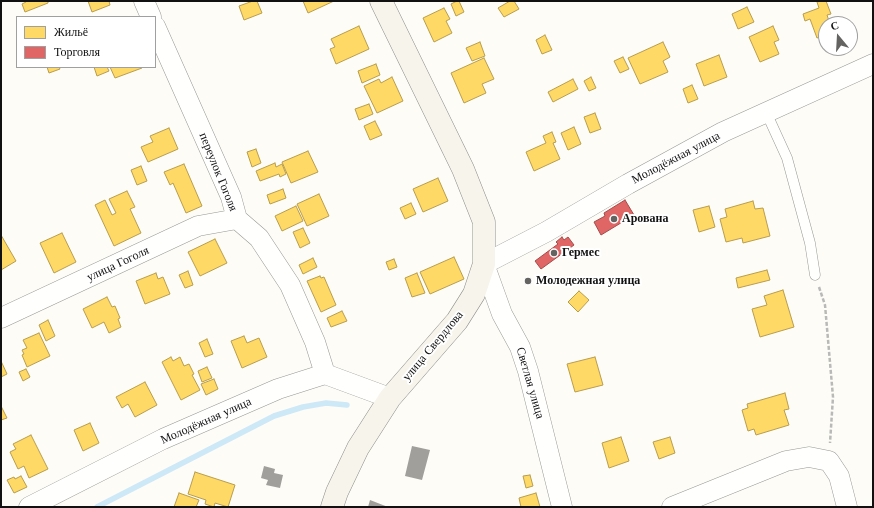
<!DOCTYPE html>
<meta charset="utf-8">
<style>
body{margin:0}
#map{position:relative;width:874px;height:508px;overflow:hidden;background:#fdfcf7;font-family:"Libre Baskerville",serif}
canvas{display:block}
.frame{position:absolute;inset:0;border:2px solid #111;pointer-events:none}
.legend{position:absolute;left:16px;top:16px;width:140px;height:52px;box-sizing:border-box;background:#fff;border:1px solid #a0a0a0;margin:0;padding:5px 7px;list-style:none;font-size:12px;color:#111}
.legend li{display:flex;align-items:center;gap:8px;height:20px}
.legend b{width:20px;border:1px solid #a0a0a0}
.north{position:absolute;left:818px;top:16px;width:40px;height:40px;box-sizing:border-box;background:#fff;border:1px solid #a0a0a0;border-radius:50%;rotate:342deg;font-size:11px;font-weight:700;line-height:16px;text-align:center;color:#111}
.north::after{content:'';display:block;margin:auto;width:14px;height:18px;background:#646362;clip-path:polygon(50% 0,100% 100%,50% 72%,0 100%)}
</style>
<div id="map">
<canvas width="874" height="508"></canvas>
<div class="frame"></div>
<ul class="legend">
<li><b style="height:11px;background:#ffd966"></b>Жильё</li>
<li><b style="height:11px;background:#e06666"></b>Торговля</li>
</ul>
<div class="north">С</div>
</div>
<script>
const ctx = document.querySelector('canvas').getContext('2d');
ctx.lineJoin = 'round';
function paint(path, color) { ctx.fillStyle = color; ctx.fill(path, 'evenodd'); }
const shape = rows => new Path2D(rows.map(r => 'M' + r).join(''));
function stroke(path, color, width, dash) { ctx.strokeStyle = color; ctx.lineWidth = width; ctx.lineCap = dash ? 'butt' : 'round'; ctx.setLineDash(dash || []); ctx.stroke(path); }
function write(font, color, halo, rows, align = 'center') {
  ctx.font = font + ' "Libre Baskerville",serif'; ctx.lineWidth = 4; ctx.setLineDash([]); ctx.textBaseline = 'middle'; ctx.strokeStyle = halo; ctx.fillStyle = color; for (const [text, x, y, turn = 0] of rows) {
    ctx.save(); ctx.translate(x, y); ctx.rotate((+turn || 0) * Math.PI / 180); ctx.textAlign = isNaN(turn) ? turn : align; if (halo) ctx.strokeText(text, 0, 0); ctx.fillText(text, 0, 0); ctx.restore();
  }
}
const homes = shape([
 [25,1,48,1,48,3,25,12,22,4,26,2,25,1],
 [88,1,109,1,110,5,92,12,88,1],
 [253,1,257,1,262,13,244,20,239,6,253,1],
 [303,1,334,1,308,13,303,1],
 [457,1,459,1,464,12,456,16,451,4,457,1],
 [510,1,514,1,519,9,504,17,498,8,510,1],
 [821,1,826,1,831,14,827,15,830,24,826,24,826,35,817,38,810,19,805,21,803,14,819,8,817,2,821,1],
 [747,7,754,22,738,29,732,14,747,7],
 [444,8,450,19,446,21,452,33,434,42,423,18,444,8],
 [359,26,369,49,336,64,330,49,335,47,331,39,359,26],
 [773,26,779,40,774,42,779,54,760,62,749,37,773,26],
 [545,35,552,50,542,54,536,40,545,35],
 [480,42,485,56,472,61,466,48,480,42],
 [663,42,670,57,663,61,668,72,640,84,628,58,663,42],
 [719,55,727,77,704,86,696,64,719,55],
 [623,57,629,69,620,73,614,61,623,57],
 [484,58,494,79,482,84,486,93,464,103,451,73,484,58],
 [376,64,380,75,362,83,358,71,376,64],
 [47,67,59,67,60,69,49,73,47,67],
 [94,67,107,67,109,71,97,76,94,67],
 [110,67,141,67,142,68,115,78,110,67],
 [392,77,403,101,377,113,364,86,379,79,381,83,392,77],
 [591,77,596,88,589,91,584,81,591,77],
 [573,79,578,89,553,102,548,92,573,79],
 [692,85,698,99,688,103,683,89,692,85],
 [369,104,373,114,359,120,355,109,369,104],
 [595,113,601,129,590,133,584,117,595,113],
 [375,121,382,135,370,140,364,126,375,121],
 [574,127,581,144,568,150,561,133,574,127],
 [169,128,178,149,148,162,141,147,153,142,150,136,169,128],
 [552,132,556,142,553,143,560,159,534,171,526,152,546,143,543,136,552,132],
 [256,149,261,163,252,167,247,152,256,149],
 [308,151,318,172,291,183,282,162,308,151],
 [275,163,276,167,282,164,286,174,280,177,279,174,260,181,256,171,275,163],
 [184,164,202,206,186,213,173,183,170,185,164,172,184,164],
 [141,166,147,181,137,185,131,170,141,166],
 [438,178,448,201,423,212,413,189,438,178],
 [283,189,286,198,270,204,267,195,283,189],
 [127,191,135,207,130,209,141,233,114,246,95,205,105,200,112,215,116,213,109,199,127,191],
 [319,194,329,216,307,226,297,204,319,194],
 [753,201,755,209,763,208,770,236,743,243,742,238,726,242,720,219,727,217,725,209,753,201],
 [411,203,416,214,405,219,400,208,411,203],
 [296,206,303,221,282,231,275,216,296,206],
 [709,206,715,227,699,232,693,210,709,206],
 [303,228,310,243,300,248,293,232,303,228],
 [62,233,76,262,54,273,40,243,62,233],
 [1,235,16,261,1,270,1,235],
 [215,239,227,263,200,276,188,252,215,239],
 [454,257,464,279,430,294,420,272,454,257],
 [313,258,317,267,303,274,299,265,313,258],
 [394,259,397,267,389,270,386,262,394,259],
 [767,270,770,280,738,288,736,278,767,270],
 [188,271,193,285,185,288,179,275,188,271],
 [156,273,158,279,163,277,170,294,145,304,136,281,156,273],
 [417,273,425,293,412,297,405,278,417,273],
 [320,276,321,278,324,277,336,305,321,312,307,281,320,276],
 [783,290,794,327,760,337,752,309,767,305,764,296,783,290],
 [579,291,589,300,578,312,568,302,579,291],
 [107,297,112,307,115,306,120,318,118,319,121,327,109,333,104,322,92,328,83,309,107,297],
 [342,311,347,321,331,327,327,318,342,311],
 [48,320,55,336,46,341,39,325,48,320],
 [39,333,50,356,27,367,22,355,24,354,22,350,27,348,23,340,39,333],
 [244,336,247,343,259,338,267,357,242,368,231,341,244,336],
 [207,339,213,354,205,357,199,343,207,339],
 [171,357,173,361,180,357,184,366,189,364,194,374,192,375,200,390,181,400,162,362,171,357],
 [595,357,603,385,575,392,567,364,595,357],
 [1,361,7,374,1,377,1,361],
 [207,367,212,378,202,382,198,371,207,367],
 [26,369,30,377,23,381,19,372,26,369],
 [214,379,218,389,206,395,201,384,214,379],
 [145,382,157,405,135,417,128,404,122,408,116,397,145,382],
 [785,393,789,409,784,410,789,425,756,435,754,429,748,431,742,410,748,408,747,404,785,393],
 [1,406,7,418,1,420,1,406],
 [90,423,99,443,83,451,74,430,90,423],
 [31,435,48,469,29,478,24,466,18,469,10,452,16,449,13,444,31,435],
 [621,437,629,461,609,468,602,443,621,437],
 [670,437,675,453,659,459,653,442,670,437],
 [195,472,235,485,228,507,215,503,214,507,205,504,206,500,188,494,195,472],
 [530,475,533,486,526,488,523,476,530,475],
 [21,476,27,487,14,493,7,480,14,477,15,479,21,476],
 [179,493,199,500,196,507,174,507,179,493],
 [536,493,540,507,521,507,519,498,536,493]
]);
paint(homes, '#ffd966');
stroke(homes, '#b89d4c', 1);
const shops = shape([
 [625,200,634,215,601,235,594,222,605,216,604,213,625,200],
 [562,237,564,240,568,237,574,245,541,269,535,261,558,244,556,242,562,237]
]);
paint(shops, '#e06666');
stroke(shops, '#a24c4c', 1);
stroke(shape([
 [97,507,274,416,303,407,326,403,347,405]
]), '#cde8f7', 5.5);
paint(shape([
 [412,446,430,450,422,480,405,476],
 [264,466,275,469,274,473,283,475,280,488,266,485,268,480,261,478],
 [370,500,388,507,368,507]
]), '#a19f9c');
const lane = shape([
 [766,112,787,158,810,243,815,275]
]);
const street = shape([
 [144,1,151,17],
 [155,26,231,197,237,219,259,238,290,285,315,342,325,374],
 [1,318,198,226,237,219],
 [29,507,163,439,278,389,325,374,390,398],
 [562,507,528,371,520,347,502,314,484,264,546,232,628,184,723,132,873,64],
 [672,507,786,461,809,457,829,461,839,476,847,507]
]);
const secondary = shape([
 [332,507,337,492,358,448,390,398,457,321,474,294,484,264,484,222,463,169,381,1]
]);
stroke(lane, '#979795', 11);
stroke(street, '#979795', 21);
stroke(secondary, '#8e8d8b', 23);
stroke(shape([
 [819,287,825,305,833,397,830,443]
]), '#b9b9b8', 2.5, [4, 2]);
stroke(lane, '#fffffe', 10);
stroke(street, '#fffffe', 20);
stroke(secondary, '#f6f4eb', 22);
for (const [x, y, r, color] of [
 [614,219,4,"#646362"],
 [554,253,4,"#646362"],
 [528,281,4,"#646362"]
]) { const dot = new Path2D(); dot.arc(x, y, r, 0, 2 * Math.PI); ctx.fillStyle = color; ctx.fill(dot); stroke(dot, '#fff', 1.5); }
write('12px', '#111', '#fff', [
 ["Молодёжная улица",676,158,-28],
 ["переулок Гоголя",218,172,68],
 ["улица Гоголя",118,264,-25],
 ["улица Свердлова",433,346,-50],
 ["Светлая улица",530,383,74],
 ["Молодёжная улица",206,421,-24]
]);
write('bold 12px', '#111', '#fff', [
 ["Арована",622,219],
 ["Гермес",562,253],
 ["Молодежная улица",536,281]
], 'left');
</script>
